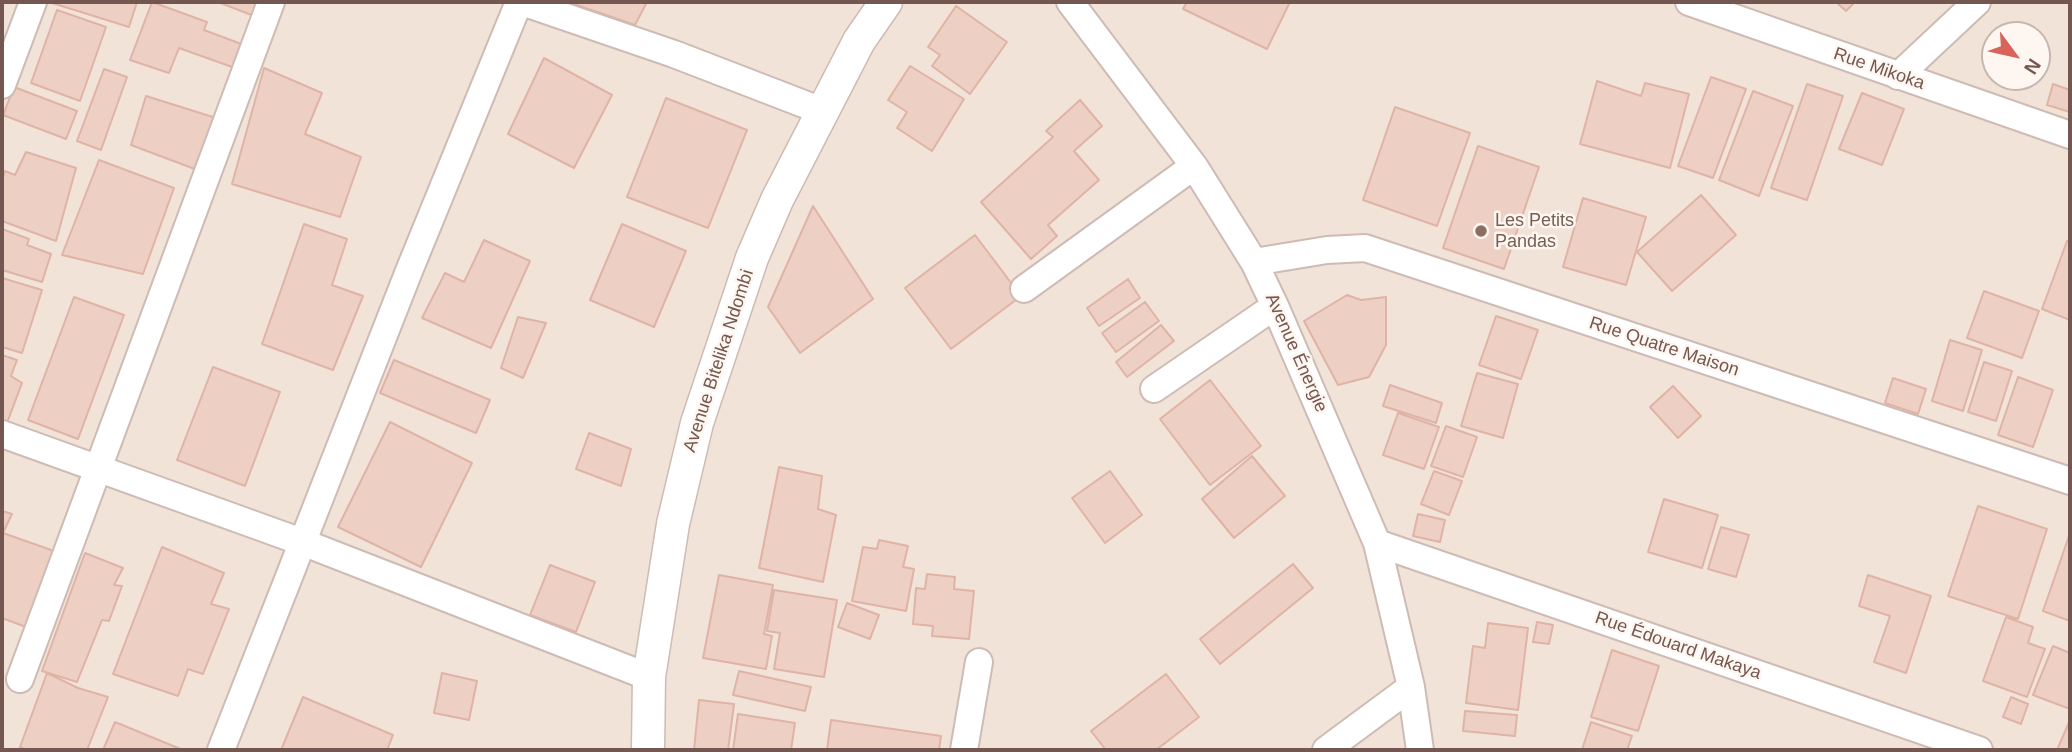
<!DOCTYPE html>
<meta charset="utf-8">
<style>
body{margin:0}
#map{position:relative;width:2072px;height:752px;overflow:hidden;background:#fbf2ea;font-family:Helvetica,sans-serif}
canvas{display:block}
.frame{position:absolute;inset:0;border:4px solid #745750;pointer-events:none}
.north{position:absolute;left:1981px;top:21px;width:70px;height:70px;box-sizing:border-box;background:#fef7f1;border:2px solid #c7b7b1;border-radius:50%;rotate:123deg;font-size:19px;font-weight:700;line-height:28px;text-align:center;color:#745750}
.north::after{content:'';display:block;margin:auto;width:24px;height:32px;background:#d9645b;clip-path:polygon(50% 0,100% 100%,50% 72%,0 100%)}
</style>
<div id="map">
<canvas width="2072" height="752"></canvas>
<div class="frame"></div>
<div class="north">N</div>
</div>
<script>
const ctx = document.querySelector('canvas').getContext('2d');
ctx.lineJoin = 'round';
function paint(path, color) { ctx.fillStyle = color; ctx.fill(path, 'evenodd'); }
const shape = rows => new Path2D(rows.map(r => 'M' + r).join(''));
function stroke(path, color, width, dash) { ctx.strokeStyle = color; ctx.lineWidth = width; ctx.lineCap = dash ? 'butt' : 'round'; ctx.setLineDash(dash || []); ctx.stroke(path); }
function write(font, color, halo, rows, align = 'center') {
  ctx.font = font + ' Helvetica,sans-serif'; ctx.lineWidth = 5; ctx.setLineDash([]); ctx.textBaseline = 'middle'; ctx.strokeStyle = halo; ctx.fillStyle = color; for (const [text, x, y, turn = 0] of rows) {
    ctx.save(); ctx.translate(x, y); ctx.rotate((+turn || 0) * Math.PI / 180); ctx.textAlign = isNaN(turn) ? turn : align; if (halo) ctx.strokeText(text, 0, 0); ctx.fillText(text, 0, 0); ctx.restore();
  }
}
paint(shape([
 [2,2,2070,2,2070,750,2,750],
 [1995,35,2037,35,2037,77,1995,77]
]), '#f2e3d9');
const building = shape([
 [49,2,137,2,129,27,49,2],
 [152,2,207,22,204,30,244,45,235,68,179,48,169,73,130,60,152,2],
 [218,2,260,2,254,16,218,2],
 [568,2,647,2,635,25,568,2],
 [1187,2,1290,2,1267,49,1183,9,1187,2],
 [1836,2,1855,2,1846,11,1836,2],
 [956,6,1007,42,970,94,932,66,940,55,928,47,956,6],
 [57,10,106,27,80,101,31,83,57,10],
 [544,58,612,95,574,168,508,134,544,58],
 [910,66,964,99,932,151,897,128,907,112,888,100,910,66],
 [264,68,322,93,305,134,361,157,340,217,232,184,264,68],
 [104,69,127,77,101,150,77,141,104,69],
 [1711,77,1746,89,1713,178,1678,166,1711,77],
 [1597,81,1641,96,1645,83,1689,94,1670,168,1580,144,1597,81],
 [1807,84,1843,96,1807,200,1771,188,1807,84],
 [2053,84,2070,90,2070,112,2047,105,2053,84],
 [14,87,77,111,66,139,3,115,14,87],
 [1753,91,1793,106,1759,196,1719,180,1753,91],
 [1862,93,1904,109,1882,165,1839,149,1862,93],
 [146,96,216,118,200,171,131,145,146,96],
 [666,98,747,130,708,228,627,197,666,98],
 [1080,100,1102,126,1074,151,1099,180,1048,225,1057,236,1031,259,981,202,1053,137,1046,131,1080,100],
 [1395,107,1470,133,1437,226,1363,200,1395,107],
 [1478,146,1539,167,1504,269,1443,248,1478,146],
 [26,152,76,168,56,241,2,221,2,179,5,171,15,175,26,152],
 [99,160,174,188,143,274,62,255,99,160],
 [1701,195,1736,235,1672,291,1637,252,1701,195],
 [1583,198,1646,217,1626,285,1563,267,1583,198],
 [813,206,873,299,800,353,768,307,813,206],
 [304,224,347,239,332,285,363,296,333,370,262,344,304,224],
 [622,224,686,251,654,327,590,300,622,224],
 [2,229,29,239,27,245,51,254,42,282,2,270,2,229],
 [975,235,1021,296,951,349,905,288,975,235],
 [484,240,530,261,491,348,422,318,445,273,464,282,484,240],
 [2067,241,2070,242,2070,320,2042,309,2067,241],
 [2,278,42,290,22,353,2,347,2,278],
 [1128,279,1140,298,1099,326,1087,308,1128,279],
 [1984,291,2039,311,2022,358,1967,338,1984,291],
 [1347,295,1361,300,1386,297,1386,345,1369,377,1338,385,1304,321,1347,295],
 [74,297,124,315,78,439,28,420,74,297],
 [1145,302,1159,321,1116,352,1102,333,1145,302],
 [1496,316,1538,330,1521,379,1479,365,1496,316],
 [518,317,546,323,523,378,501,368,518,317],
 [1161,325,1174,341,1127,377,1116,362,1161,325],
 [1950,340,1982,350,1963,411,1932,401,1950,340],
 [2,355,17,360,11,376,22,383,7,423,2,421,2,355],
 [394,360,490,400,476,433,380,393,394,360],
 [1984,362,2012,371,1996,421,1968,412,1984,362],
 [213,367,280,392,245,486,177,460,213,367],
 [1477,373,1518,384,1503,438,1461,426,1477,373],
 [2018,377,2053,390,2033,447,1998,435,2018,377],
 [1893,378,1926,389,1918,414,1885,403,1893,378],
 [1210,380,1261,446,1210,485,1160,419,1210,380],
 [1390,385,1442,403,1436,423,1383,406,1390,385],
 [1673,386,1701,416,1678,438,1650,407,1673,386],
 [1398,413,1439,427,1424,469,1383,455,1398,413],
 [390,422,472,463,421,567,338,527,390,422],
 [1446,426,1477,437,1463,477,1431,466,1446,426],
 [589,433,631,449,621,486,576,469,589,433],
 [1252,456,1285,496,1234,538,1202,499,1252,456],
 [779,467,822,476,818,509,836,515,823,582,759,568,779,467],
 [1110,471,1142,515,1105,543,1072,498,1110,471],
 [1434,471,1462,481,1449,515,1421,504,1434,471],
 [1664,499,1718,515,1702,568,1648,552,1664,499],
 [1978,506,2047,529,2018,619,1948,596,1978,506],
 [2,511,12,514,3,533,54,551,26,627,2,618,2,511],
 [1418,514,1445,520,1440,542,1413,536,1418,514],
 [1721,527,1749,535,1736,577,1708,569,1721,527],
 [2070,533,2070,621,2043,611,2070,533],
 [879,540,908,546,903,567,914,569,906,611,852,601,863,547,877,549,879,540],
 [162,547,224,573,211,604,229,609,203,674,188,669,178,696,113,674,162,547],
 [85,553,123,568,114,585,122,586,109,621,102,620,77,682,42,671,85,553],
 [1293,564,1313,588,1220,664,1200,639,1293,564],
 [550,565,595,582,576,632,530,615,550,565],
 [927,574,955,577,954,589,974,591,969,639,932,636,933,626,913,624,916,588,925,589,927,574],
 [719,575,773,585,764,634,772,636,766,669,703,658,719,575],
 [1868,575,1931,596,1906,673,1874,662,1890,616,1859,606,1868,575],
 [774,590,837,600,824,677,774,669,780,633,767,631,774,590],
 [847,603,879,615,870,639,838,627,847,603],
 [2006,617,2033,627,2028,643,2045,649,2027,697,1983,681,2006,617],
 [1537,622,1553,625,1549,644,1533,642,1537,622],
 [1488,623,1528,628,1518,710,1466,703,1473,646,1485,648,1488,623],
 [2053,646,2070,653,2070,709,2033,695,2053,646],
 [1612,650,1659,666,1638,731,1591,717,1612,650],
 [739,671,811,687,805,711,733,695,739,671],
 [47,673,78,688,108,697,87,750,26,750,20,747,47,673],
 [442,673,477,681,469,720,434,713,442,673],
 [1166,674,1199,717,1156,750,1106,750,1091,731,1166,674],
 [303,697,393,735,387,750,281,750,303,697],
 [2011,697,2028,704,2021,724,2003,717,2011,697],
 [699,700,734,704,728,750,694,750,699,700],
 [1465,711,1517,715,1515,736,1463,731,1465,711],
 [738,714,795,723,791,750,733,750,738,714],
 [831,720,941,736,939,750,827,750,831,720],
 [2070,720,2070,750,2057,750,2070,720],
 [115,722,183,750,103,750,115,722],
 [1591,722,1632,736,1627,750,1582,750,1591,722]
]);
paint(building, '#eecfc4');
stroke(building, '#dfb3a6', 2);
const minor = shape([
 [522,2,674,54,822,111],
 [1070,2,1194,166,1254,262,1275,306,1377,543,1411,687,1420,750],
 [1689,2,2070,135],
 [1898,76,1977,2],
 [2,85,33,2],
 [1254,262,1327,250,1365,248,2070,481],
 [1024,289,1194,166],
 [1154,389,1275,306],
 [2,434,302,542,649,677],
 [1377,543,1979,750],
 [20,679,271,2],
 [221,750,409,271,519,2],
 [964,750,979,662],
 [1326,750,1411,687]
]);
const tertiary = shape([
 [648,750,649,677,673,524,697,423,752,258,777,200,859,41,886,2]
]);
stroke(minor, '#cebbb4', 30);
stroke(tertiary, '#cebbb4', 35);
stroke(minor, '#fff', 26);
stroke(tertiary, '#fff', 32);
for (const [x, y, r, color] of [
 [1481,231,7,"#8d6e63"]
]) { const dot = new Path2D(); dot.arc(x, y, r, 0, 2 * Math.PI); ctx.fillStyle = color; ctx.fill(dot); stroke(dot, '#fef7f1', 2.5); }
write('18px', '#745750', '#fef7f1', [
 ["Rue Mikoka",1879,69,19],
 ["Rue Quatre Maison",1664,347,18],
 ["Avenue Énergie",1296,353,66],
 ["Avenue Bitelika Ndombi",719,361,-72],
 ["Rue Édouard Makaya",1678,646,19]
]);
write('18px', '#785e54', '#fef7f1', [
 ["Les Petits",1495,221],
 ["Pandas",1495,242]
], 'left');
</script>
